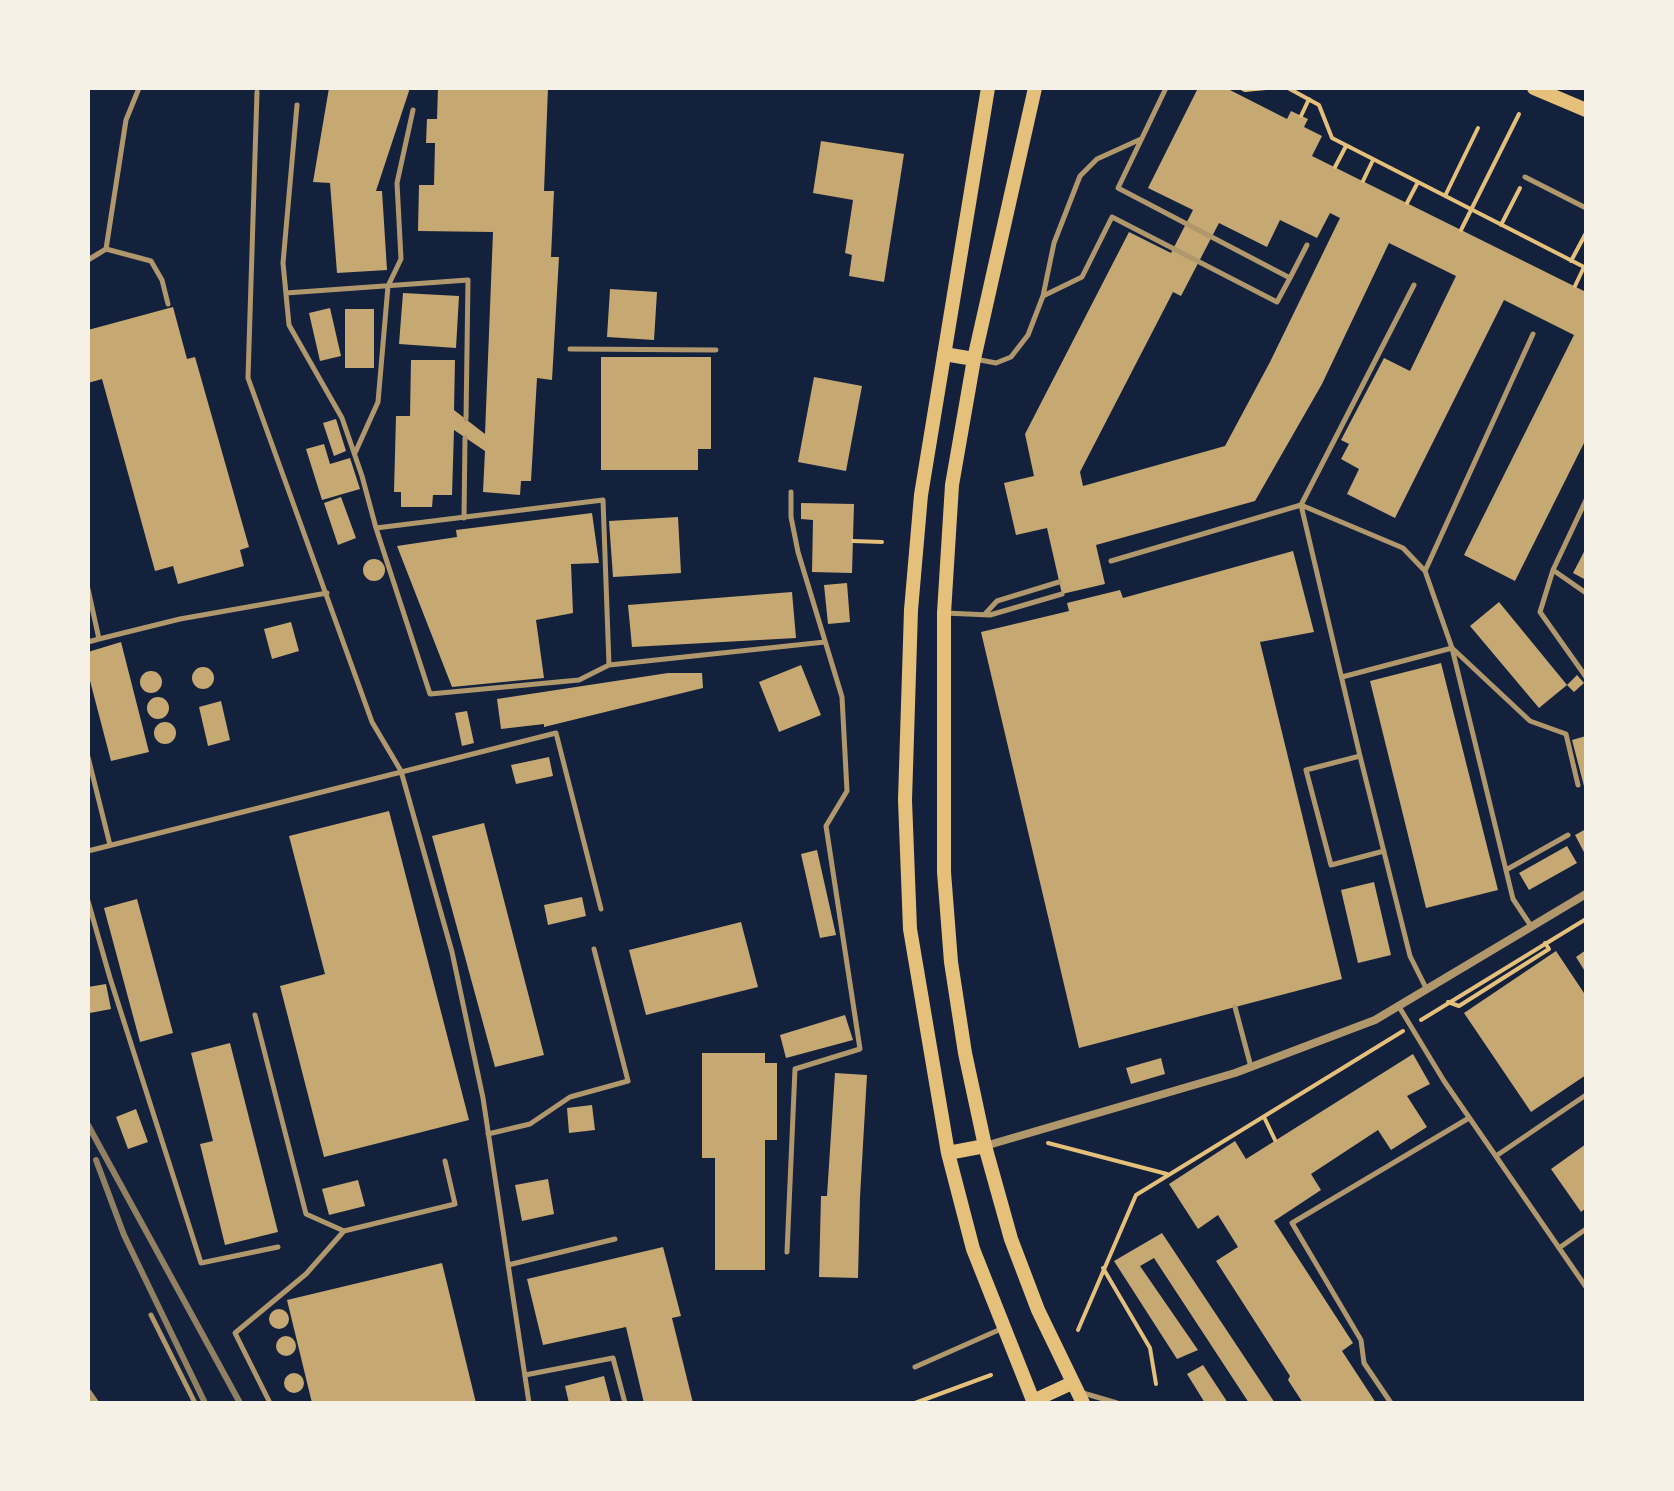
<!DOCTYPE html>
<style>
body{margin:0}
#map{position:relative;width:1674px;height:1491px;overflow:hidden;background:#14213d;font-family:Rubik,sans-serif}
canvas{display:block}
.frame{position:absolute;inset:0;border:90px solid #f6f1e7;pointer-events:none}
</style>
<div id="map">
<canvas width="1674" height="1491"></canvas>
<div class="frame"></div>
</div>
<script>
const ctx = document.querySelector('canvas').getContext('2d');
ctx.lineJoin = 'round';
function paint(path, color) { ctx.fillStyle = color; ctx.fill(path, 'evenodd'); }
const shape = rows => new Path2D(rows.map(r => 'M' + r).join(''));
function stroke(path, color, width, dash) { ctx.strokeStyle = color; ctx.lineWidth = width; ctx.lineCap = dash ? 'butt' : 'round'; ctx.setLineDash(dash || []); ctx.stroke(path); }
paint(shape([
 [329,88,410,88,376,191,382,191,387,270,337,273,330,183,313,182],
 [438,88,548,88,544,191,554,191,551,257,559,257,552,380,537,378,531,481,521,481,520,495,483,492,485,451,454,430,452,495,433,495,432,507,401,507,401,492,394,492,396,416,410,416,411,360,455,360,454,410,485,434,493,232,418,231,419,185,434,185,435,143,426,143,427,119,437,119],
 [1198,88,1226,88,1287,119,1291,111,1308,119,1304,127,1322,136,1312,156,1586,292,1586,439,1515,581,1464,555,1574,335,1504,300,1395,518,1347,494,1359,469,1341,459,1349,444,1341,440,1384,358,1410,371,1456,276,1389,243,1322,384,1255,501,1096,545,1105,584,1062,594,1047,528,1016,535,1004,483,1034,476,1025,434,1129,232,1171,253,1193,210,1148,188],
 [1330,213,1340,218,1270,362,1225,446,1083,486,1080,472,1173,292,1181,296,1219,223,1267,247,1280,220,1317,238],
 [821,141,904,154,884,282,849,276,852,255,845,253,853,200,813,193],
 [610,289,657,292,654,340,607,337],
 [403,293,459,296,456,348,399,344],
 [173,307,187,359,195,357,249,547,240,550,244,566,178,584,173,566,155,571,102,379,88,383,88,330],
 [330,308,341,356,320,361,309,313],
 [345,309,374,309,374,368,345,368],
 [601,357,711,357,711,449,698,449,698,470,601,470],
 [814,377,862,386,846,471,798,462],
 [336,419,346,451,334,456,323,423],
 [324,444,330,464,350,458,360,489,322,500,306,449],
 [341,497,356,538,338,545,324,503],
 [801,503,854,504,852,573,812,572,813,520,801,519],
 [592,513,599,563,571,564,573,613,536,620,544,678,452,687,397,546,457,537,456,530],
 [678,517,681,573,613,577,609,521],
 [1586,548,1586,580,1573,573],
 [1293,551,1314,632,1260,642,1342,979,1079,1048,981,632,1069,611,1067,603,1120,590,1123,598],
 '363 570a11 11 0 1 1 22 0a11 11 0 1 1-22 0Z',
 [847,583,850,622,828,624,824,585],
 [792,592,796,638,632,647,628,605],
 [1499,602,1567,685,1577,675,1584,683,1574,692,1567,685,1539,708,1470,626],
 [291,622,299,651,272,659,264,629],
 [121,642,149,752,111,761,88,673,88,652],
 [1441,663,1498,890,1426,908,1370,681],
 [801,665,821,715,779,732,759,682],
 '192 678a11 11 0 1 1 22 0a11 11 0 1 1-22 0Z',
 '140 682a11 11 0 1 1 22 0a11 11 0 1 1-22 0Z',
 [668,673,702,673,703,688,544,727,544,724,501,729,497,699],
 '147 708a11 11 0 1 1 22 0a11 11 0 1 1-22 0Z',
 [221,701,230,740,208,746,199,707],
 [467,711,474,743,462,746,455,713],
 '154 733a11 11 0 1 1 22 0a11 11 0 1 1-22 0Z',
 [1586,736,1586,790,1585,790,1572,740],
 [549,757,553,776,516,784,511,765],
 [389,811,469,1120,324,1157,280,986,325,974,289,836],
 [484,823,544,1055,495,1067,432,836],
 [1586,829,1586,856,1575,835],
 [1567,846,1577,863,1529,890,1519,873],
 [817,850,836,935,820,938,801,854],
 [1374,882,1391,955,1358,963,1341,890],
 [582,897,586,916,548,925,544,905],
 [137,899,173,1033,140,1042,104,908],
 [741,922,758,987,646,1015,629,950],
 [1586,950,1586,973,1576,957],
 [1556,951,1586,996,1586,1075,1531,1112,1464,1013],
 [106,984,111,1009,90,1013,88,987],
 [845,1015,853,1040,786,1058,780,1035],
 [230,1043,278,1232,225,1245,200,1144,213,1141,191,1053],
 [702,1053,765,1053,765,1063,777,1063,777,1140,765,1140,765,1270,715,1270,715,1158,702,1158],
 [1413,1054,1430,1084,1407,1096,1427,1127,1391,1150,1378,1130,1311,1174,1321,1190,1274,1221,1353,1343,1342,1351,1376,1403,1303,1403,1288,1380,1290,1376,1216,1261,1238,1247,1218,1215,1198,1229,1169,1184,1235,1141,1246,1159],
 [1161,1058,1165,1074,1131,1084,1126,1068],
 [835,1073,867,1075,860,1197,858,1278,819,1277,821,1196,827,1196],
 [592,1105,595,1130,569,1133,567,1108],
 [136,1109,148,1142,128,1149,116,1117],
 [1586,1144,1586,1208,1581,1212,1551,1169],
 [548,1179,554,1214,522,1221,515,1185],
 [358,1180,365,1206,329,1215,322,1189],
 [1162,1233,1275,1403,1249,1403,1154,1258,1140,1266,1198,1350,1177,1359,1114,1261],
 [663,1247,681,1316,672,1318,693,1403,644,1403,626,1327,543,1345,527,1279],
 [442,1263,476,1403,312,1403,287,1300],
 '269 1319a10 10 0 1 1 20 0a10 10 0 1 1-20 0Z',
 '276 1346a10 10 0 1 1 20 0a10 10 0 1 1-20 0Z',
 [1203,1365,1228,1403,1205,1403,1187,1374],
 '284 1383a10 10 0 1 1 20 0a10 10 0 1 1-20 0Z',
 [604,1376,611,1403,569,1403,565,1386]
]), '#c6a872');
stroke(shape([
 [1241,88,1245,90,1266,88],
 [1288,88,1319,105,1332,138,1586,268],
 [1301,116,1309,99],
 [1335,167,1346,146],
 [1363,181,1373,160],
 [1445,196,1478,128],
 [1407,203,1418,182],
 [1501,225,1520,188],
 [1461,230,1519,114],
 [1571,261,1586,233],
 [1575,286,1584,267],
 [853,541,882,542],
 [1448,1002,1459,1006,1549,949,1545,943],
 [1421,1020,1586,919],
 [1264,1117,1275,1140],
 [1048,1143,1167,1174],
 [1103,1268,1150,1348,1156,1384],
 [1078,1330,1136,1195,1403,1031],
 [915,1403,991,1375]
]), '#e5c07b', 4);
stroke(shape([
 [257,92,248,378,372,722,401,771,452,952,483,1098,529,1403],
 [297,105,283,263,289,325,342,418,362,476,376,528,603,500,609,665,825,642],
 [1525,177,1586,208],
 [106,249,126,120,139,88],
 [88,260,106,249,151,261,162,280,168,304],
 [1290,278,1307,245],
 [1414,285,1301,505,1360,756,1410,956,1426,988],
 [286,293,468,280,466,419],
 [1043,296,1082,277,1112,217,1277,302,1290,278,1118,188,1166,88],
 [570,349,716,350],
 [975,359,996,363,1011,357,1028,335,1043,296,1054,243,1080,176,1097,159,1141,139],
 [355,453,378,402,388,286,401,259,397,183,413,110],
 [1586,500,1553,570,1586,593],
 [464,518,465,438],
 [376,528,430,694,579,680,609,665],
 [1111,561,1301,505,1403,548,1425,571],
 [1553,570,1540,612,1586,677],
 [88,589,99,639,180,619,327,593],
 [945,613,990,615,1062,594],
 [985,614,997,601,1059,582],
 [88,642,99,639],
 [1452,648,1513,899,1531,926],
 [1452,648,1530,721,1566,734,1578,785],
 [1342,677,1452,648,1425,571,1533,334],
 [1360,756,1306,770,1331,865,1384,851],
 [88,757,110,845],
 [88,851,556,733,601,909],
 [1506,870,1568,835],
 [88,901,110,978,201,1263,278,1247],
 [1398,1005,1444,1081,1586,1287],
 [1235,1007,1251,1067],
 [255,1015,306,1214,344,1231],
 [488,1134,530,1124,570,1097,628,1081,594,949],
 [1496,1156,1586,1095],
 [1559,1248,1586,1229],
 [787,1252,795,1069,860,1049,826,826,847,791,842,697,798,552,791,517,791,492],
 [508,1265,615,1239],
 [151,1315,195,1403],
 [915,1367,1001,1329],
 [525,1375,613,1358,625,1403],
 [1083,1393,1117,1403],
 [270,1403,235,1333,306,1274,344,1231,455,1204,445,1161],
 [1391,1403,1364,1363,1361,1340,1292,1223,1469,1118]
]), '#b1986c', 5);
stroke(shape([
 [985,1146,1235,1073,1375,1020,1586,894],
 [88,1393,95,1403]
]), '#b1986c', 8);
stroke(shape([
 [988,88,921,495,911,610,905,800,910,929,948,1153,973,1249,1034,1403],
 [1035,88,974,359,952,485,944,613,944,872,951,962,965,1053,985,1146,1011,1239,1038,1310,1083,1403],
 [944,354,974,359],
 [948,1153,985,1146],
 [1033,1401,1072,1383]
]), '#e5c07b', 14);
stroke(shape([
 [1534,88,1586,110]
]), '#e5c07b', 14);
stroke(shape([
 [88,1125,240,1403],
 [96,1160,124,1235,205,1403]
]), '#918062', 6);
</script>
